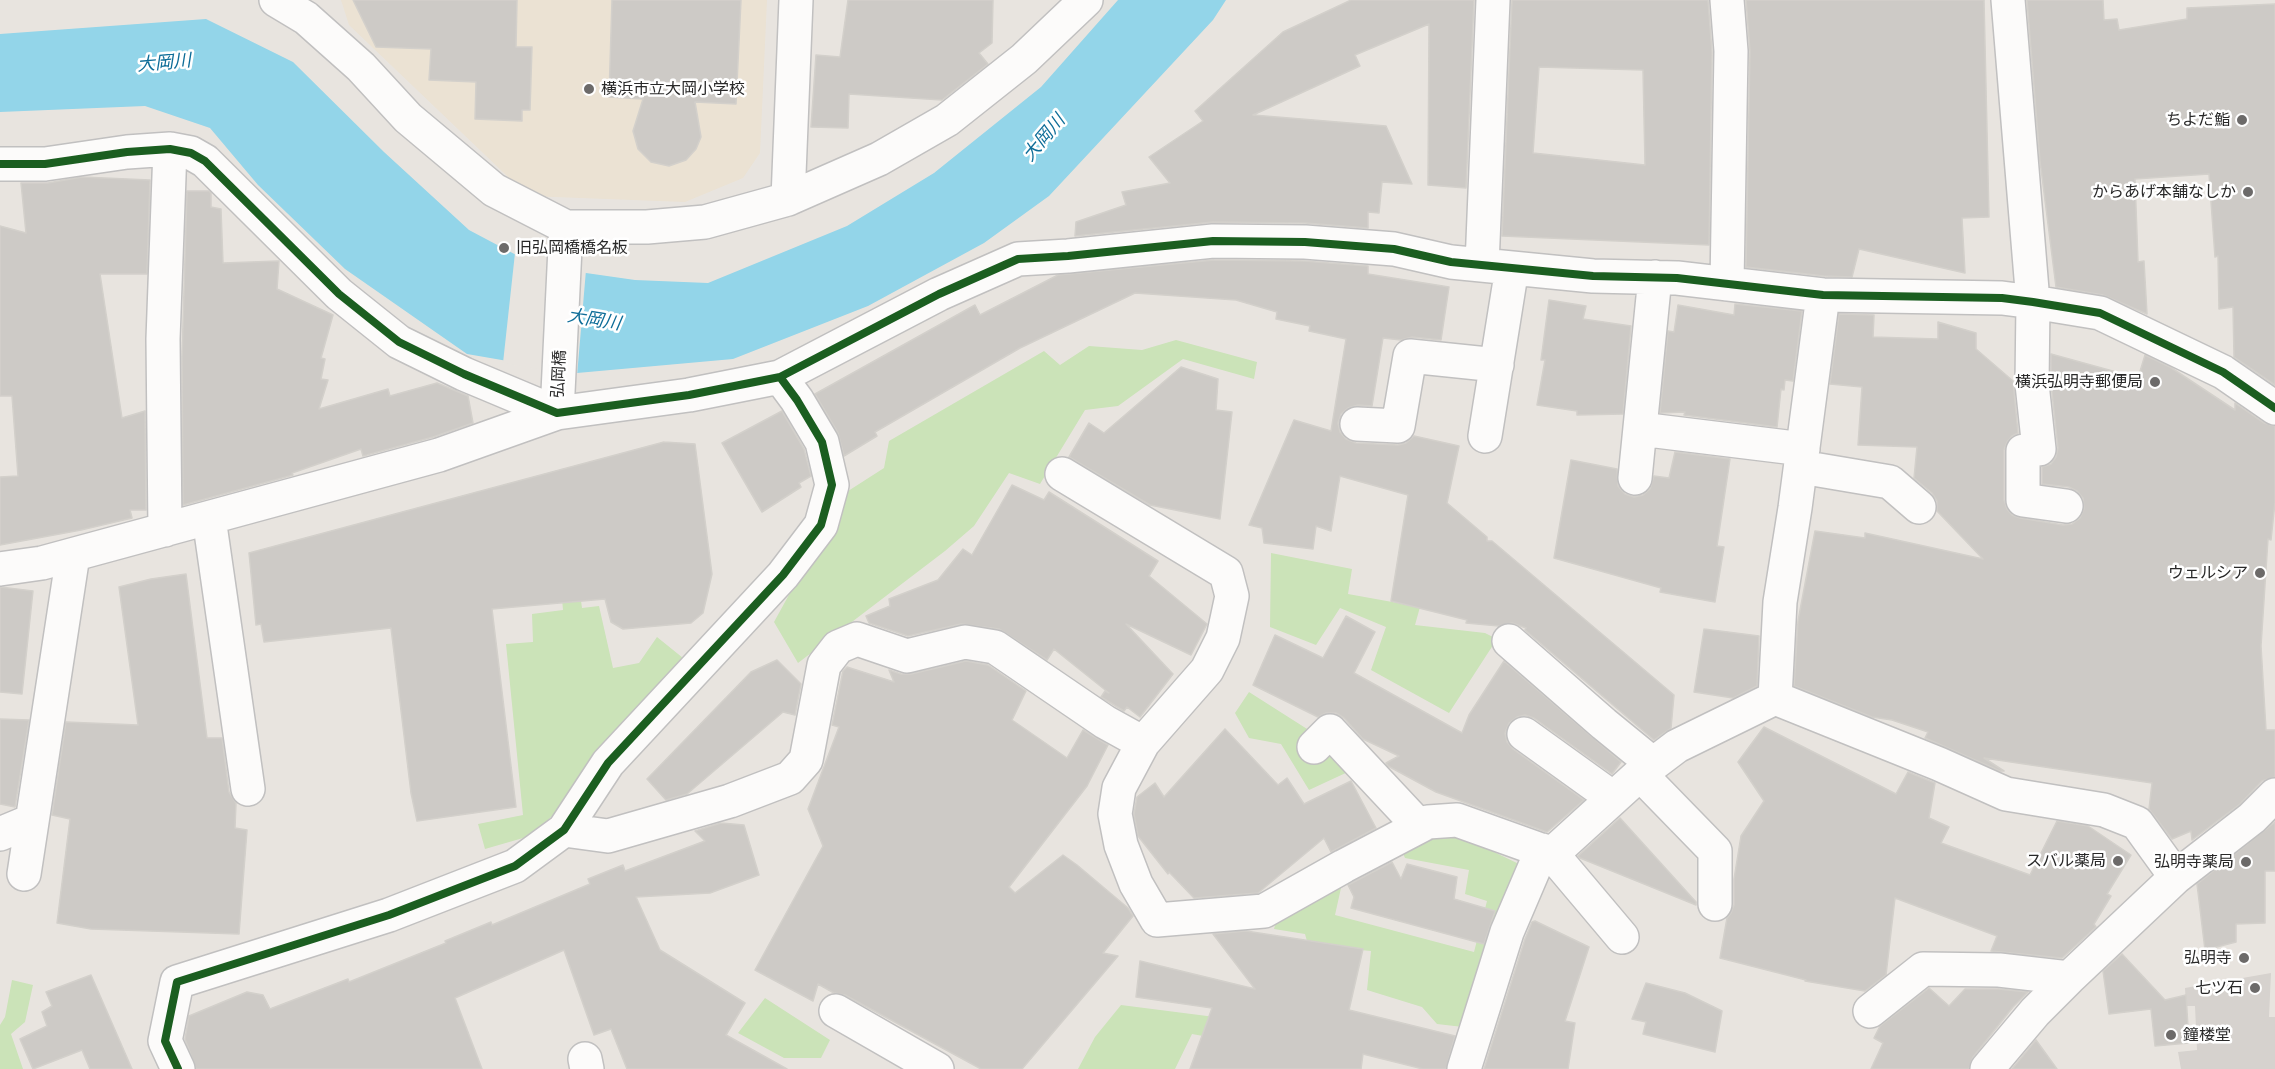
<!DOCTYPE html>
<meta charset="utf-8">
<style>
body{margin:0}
canvas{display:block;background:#e8e4df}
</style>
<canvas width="2275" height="1069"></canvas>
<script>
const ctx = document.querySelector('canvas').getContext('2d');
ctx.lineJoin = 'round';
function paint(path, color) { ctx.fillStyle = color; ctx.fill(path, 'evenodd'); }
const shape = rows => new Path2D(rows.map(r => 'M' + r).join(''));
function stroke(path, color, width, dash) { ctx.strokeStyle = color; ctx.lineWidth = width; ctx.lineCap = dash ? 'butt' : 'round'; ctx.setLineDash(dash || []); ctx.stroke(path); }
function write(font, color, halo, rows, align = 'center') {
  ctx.font = font + ' Inter,"Noto Sans JP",sans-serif'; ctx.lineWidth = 5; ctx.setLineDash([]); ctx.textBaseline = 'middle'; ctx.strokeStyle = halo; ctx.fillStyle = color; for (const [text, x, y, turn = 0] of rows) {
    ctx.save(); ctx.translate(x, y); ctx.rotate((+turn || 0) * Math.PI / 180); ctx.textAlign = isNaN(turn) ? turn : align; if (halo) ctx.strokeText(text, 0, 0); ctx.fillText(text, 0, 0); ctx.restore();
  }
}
paint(shape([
 [341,0,767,0,760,153,743,178,685,202,528,196,349,25]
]), '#ebe2d3');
paint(shape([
 [1176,340,1257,362,1254,379,1183,359,1118,406,1085,410,1040,484,1009,473,974,526,945,551,798,663,774,622,845,493,884,468,889,441,1044,351,1060,365,1089,346,1142,350],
 [1271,553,1352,569,1348,594,1420,607,1415,625,1485,633,1497,639,1449,713,1371,670,1386,627,1340,608,1316,645,1270,627],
 [579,586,582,608,599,606,613,668,639,663,657,637,683,658,551,817,530,836,485,849,478,824,523,815,506,644,533,642,532,614,563,610,561,588],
 [1249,692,1315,734,1350,771,1309,790,1281,744,1249,738,1235,713],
 [1428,835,1463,837,1521,865,1463,1027,1437,1024,1422,1007,1367,990,1371,951,1308,945,1305,934,1274,929,1278,914,1343,879,1335,915,1474,952,1487,901,1465,894,1469,870,1405,858,1400,846],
 [12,980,33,985,25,1022,11,1034,23,1069,0,1069,0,1025,5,1017],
 [765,998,830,1040,821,1058,784,1058,738,1033],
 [1121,1005,1254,1022,1231,1041,1192,1034,1175,1069,1078,1069,1095,1037]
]), '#cbe3b8');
paint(shape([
 [2271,973,2269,1017,2275,1017,2275,1069,2181,1069,2178,1052,2197,1050,2195,1006,2186,1006,2185,988]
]), '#d6d2ce');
paint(shape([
 [1118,0,1226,0,1213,20,1049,196,984,243,868,306,733,359,577,373,467,354,345,269,258,185,210,128,145,106,0,112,0,34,206,19,293,62,384,152,469,230,537,266,635,280,708,283,847,226,934,173,1041,87]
]), '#93d5e9');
paint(shape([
 [515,253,538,263,586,270,577,376,503,363]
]), '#e8e4df');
const building = shape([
 [353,0,517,0,516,47,532,47,530,110,522,110,522,121,475,119,476,82,429,80,431,49,376,47,353,0],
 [612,0,741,0,736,104,695,102,701,137,696,149,686,160,669,166,651,162,638,149,633,131,643,99,609,97,612,0],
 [848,0,993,0,992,43,979,53,988,64,942,100,849,94,848,128,811,127,816,55,840,57,848,0],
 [1351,0,1474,0,1466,188,1428,185,1429,24,1355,55,1360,66,1253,115,1386,126,1412,184,1382,182,1379,213,1368,212,1368,228,1305,223,1213,222,1075,236,1076,222,1126,205,1122,192,1170,183,1149,157,1203,121,1195,111,1283,32,1351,0],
 [1512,0,1708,0,1712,52,1709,245,1502,236,1512,0],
 [1539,67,1643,70,1645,165,1533,153,1539,67],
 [1746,0,1984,0,1989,217,1962,218,1965,273,1859,249,1852,277,1824,276,1746,267,1750,51,1746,0],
 [2027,0,2103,0,2104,20,2117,19,2119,30,2187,19,2187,8,2275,4,2275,385,2234,357,2233,307,2219,309,2218,256,2215,257,2209,174,2135,179,2138,262,2144,261,2147,314,2103,295,2056,287,2040,161,2027,0],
 [82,177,150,180,147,274,100,274,122,418,145,411,146,510,130,510,132,518,81,530,0,545,0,477,18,476,12,396,0,396,0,226,26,233,21,183,48,183,82,177],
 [187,191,209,191,211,193,211,207,221,209,223,263,279,261,277,289,333,315,321,358,325,359,321,379,328,380,319,409,388,389,390,396,437,383,468,396,473,423,433,437,363,456,361,449,292,473,293,475,183,505,182,357,187,191],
 [1214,260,1304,261,1368,266,1368,274,1449,287,1441,340,1412,337,1401,340,1383,338,1372,406,1358,405,1348,408,1341,414,1338,423,1340,432,1346,439,1356,443,1398,445,1406,443,1414,436,1459,446,1447,503,1487,537,1487,541,1492,541,1674,695,1671,728,1654,740,1525,630,1526,628,1512,623,1499,626,1466,623,1467,620,1391,601,1408,495,1340,476,1331,531,1316,526,1313,549,1264,543,1262,528,1249,525,1294,420,1331,431,1346,339,1309,331,1310,326,1276,319,1277,312,1236,300,1135,293,1020,348,875,432,877,436,844,456,838,433,815,394,975,305,980,315,1058,275,1214,260],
 [1549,300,1586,306,1583,319,1631,326,1623,414,1577,415,1577,411,1537,405,1545,360,1541,360,1549,300],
 [1735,304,1802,311,1793,381,1785,380,1784,390,1781,389,1777,427,1684,415,1685,412,1660,413,1668,331,1674,332,1678,305,1734,315,1735,304],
 [1839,314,1874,315,1873,337,1938,339,1938,322,1976,333,1976,349,2013,381,2018,433,2012,436,2007,442,2004,450,2004,500,2007,509,2012,515,2020,518,2063,525,2072,524,2080,518,2084,509,2083,498,2077,491,2069,487,2042,484,2042,467,2051,464,2056,457,2058,448,2051,383,2051,354,2138,378,2145,355,2170,367,2235,410,2235,403,2264,423,2275,426,2275,502,2271,540,2268,539,2261,646,2266,730,2275,730,2275,777,2262,781,2240,804,2192,840,2191,831,2172,839,2149,809,2152,783,1984,758,2004,771,2000,771,1925,738,1928,732,1892,720,1872,717,1794,686,1798,621,1815,531,1865,538,1865,533,1983,559,1937,511,1937,501,1932,493,1914,478,1917,447,1858,445,1862,387,1830,384,1839,314],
 [1181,367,1218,379,1216,410,1232,412,1220,519,1150,505,1069,457,1089,423,1104,433,1181,367],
 [782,411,804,449,811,476,799,483,801,487,762,512,722,443,782,411],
 [664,442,695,444,712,574,703,613,691,623,623,629,611,622,605,599,492,609,516,807,417,821,411,793,391,628,264,642,261,624,256,625,249,553,664,442],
 [1675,452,1730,459,1717,546,1724,547,1715,602,1660,592,1661,588,1554,558,1571,460,1617,469,1618,486,1625,494,1634,497,1643,495,1650,489,1654,476,1669,478,1675,452],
 [1012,485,1044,500,1049,492,1158,561,1149,576,1207,624,1191,655,1126,624,1173,674,1140,717,1127,707,1124,711,1101,697,1105,691,1109,693,1054,649,1047,660,999,629,961,624,908,636,869,623,866,616,890,606,889,599,938,580,963,549,972,555,1012,485],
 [186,574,207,738,222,738,229,792,236,803,235,828,247,830,239,934,91,929,57,923,70,819,52,815,66,722,138,725,119,587,151,579,186,574],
 [0,587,33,591,22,694,0,692,0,587],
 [1346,616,1375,632,1354,673,1462,733,1469,715,1504,661,1621,762,1612,774,1534,718,1525,715,1517,717,1509,723,1505,733,1507,742,1513,749,1584,800,1547,832,1436,792,1388,766,1386,763,1399,756,1363,739,1344,718,1336,713,1326,713,1318,717,1253,685,1275,635,1323,658,1346,616],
 [1704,629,1759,636,1757,686,1733,698,1694,692,1704,629],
 [777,660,801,684,795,715,783,712,687,794,666,800,647,779,751,672,777,660],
 [966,661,988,665,1026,691,1012,720,1067,758,1083,730,1108,745,1087,786,1009,887,1015,893,1063,855,1077,865,1128,908,1133,916,1103,953,1118,956,1022,1069,981,1069,845,995,834,993,818,984,813,1001,755,970,823,846,808,809,839,727,832,725,843,671,847,667,894,682,889,670,901,674,911,674,966,661],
 [0,719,29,720,15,807,0,804,0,719],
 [1764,727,1896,794,1908,772,1935,783,1929,818,1949,827,1941,843,2030,875,2057,821,2088,826,2131,855,2107,894,2111,896,2094,924,2096,927,2062,958,1991,951,1997,936,1895,898,1886,975,1865,991,1805,981,1806,980,1720,958,1727,918,1731,913,1734,905,1734,879,1741,836,1764,801,1738,762,1764,727],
 [1225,729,1278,785,1287,778,1304,804,1351,781,1376,828,1331,852,1324,838,1258,893,1194,898,1169,872,1168,874,1138,836,1134,814,1137,797,1155,783,1164,797,1225,729],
 [1620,818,1696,902,1696,905,1580,858,1578,856,1620,818],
 [2275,822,2275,871,2265,871,2265,923,2236,924,2236,942,2205,950,2197,884,2275,822],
 [721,823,744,825,759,875,710,893,636,897,660,950,745,1003,726,1035,787,1069,627,1069,611,1029,594,1035,564,950,455,998,482,1069,196,1069,185,1039,189,1016,247,992,263,995,270,1009,348,979,349,982,446,943,445,941,491,922,492,925,590,884,588,879,623,865,625,871,705,841,695,831,721,823],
 [1392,862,1401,879,1407,864,1457,877,1454,899,1495,911,1484,944,1351,908,1354,897,1348,885,1392,862],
 [1535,921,1589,947,1565,1021,1575,1023,1568,1069,1484,1069,1525,939,1532,922,1535,921],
 [1246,931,1363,949,1349,1010,1455,1036,1446,1069,1423,1069,1363,1054,1361,1069,1190,1069,1212,1008,1136,997,1140,961,1255,989,1213,934,1246,931],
 [2122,954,2165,1000,2186,995,2189,1043,2155,1046,2151,1009,2109,1014,2103,971,2122,954],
 [91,975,132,1069,90,1069,82,1050,33,1069,20,1039,47,1026,42,1012,52,1006,46,992,91,975],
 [1646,983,1685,993,1722,1011,1715,1052,1643,1034,1646,1022,1632,1019,1646,983],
 [1929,988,1949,1006,1965,989,1998,989,2028,992,2013,1007,1973,1057,1969,1069,1871,1069,1883,1043,1874,1038,1880,1026,1929,988],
 [2036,1040,2057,1069,2012,1069,2036,1040]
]);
paint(building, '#cdcac6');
stroke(building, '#d3d0cb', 1.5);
const minor = shape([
 [276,0,306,18,361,67,408,118,494,190,566,227,647,227,705,222,788,199,879,159,947,120,1024,59,1086,0],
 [2008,0,2033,302,2032,384,2039,449,2023,451,2023,500,2066,506],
 [0,164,45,164,127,152,170,149,191,153,205,161,339,294,399,342,464,374,557,413,689,395,780,377,939,294,1018,259,1068,256,1213,241,1305,242,1394,249,1451,262,1593,276,1677,278,1823,295,2002,298,2033,302,2100,313,2223,372,2275,408],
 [788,199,796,0],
 [1482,265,1493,0],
 [1727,284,1731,51,1727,0],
 [1823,295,1795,508,1780,602,1775,698,1939,764,2006,794,2104,810,2137,823,2176,877],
 [1357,424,1398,426,1410,356,1497,365],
 [1640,429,1803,449],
 [1485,436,1512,268],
 [1801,467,1890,482,1919,507],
 [1062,474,1226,573,1232,596,1223,638,1207,670,1143,743,1119,788,1115,814,1121,845,1136,884,1157,920,1264,911,1344,866,1428,822,1457,820,1552,854,1640,774,1677,746,1775,698],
 [1635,478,1655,277],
 [209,518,248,789],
 [165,530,163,339,170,149],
 [0,569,42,563,439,455,557,413,566,227],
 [1509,641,1604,724,1653,764],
 [1524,734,1613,798],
 [1314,747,1330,731,1419,826],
 [1640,774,1715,851,1715,904],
 [564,830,608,836,730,801,790,778,806,760,824,665,838,647,857,639,907,656,965,642,995,647,1105,722,1143,743],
 [0,834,31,821],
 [1552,854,1622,937],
 [24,874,73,555],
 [836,1011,937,1069],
 [1870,1011,1923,969,1999,970,2069,978],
 [585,1059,587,1069],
 [178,1069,165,1041,177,982,389,915,515,866,564,830,608,763,783,575,821,525,832,485,822,442,797,400,780,377],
 [1464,1069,1507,932,1542,850],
 [1987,1069,2035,1012,2069,978,2176,877,2252,818,2275,795]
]);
stroke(minor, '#c1c0c0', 36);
stroke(minor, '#fcfbfa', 33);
stroke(shape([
 [0,164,45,164,127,152,170,149,191,153,205,161,339,294,399,342,464,374,557,413,689,395,780,377,939,294,1018,259,1068,256,1213,241,1305,242,1394,249,1451,262,1593,276,1677,278,1823,295,2002,298,2033,302,2100,313,2223,372,2275,408],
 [178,1069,165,1041,177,982,389,915,515,866,564,830,608,763,783,575,821,525,832,485,822,442,797,400,780,377]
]), '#1b5e20', 8);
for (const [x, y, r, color] of [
 [589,89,6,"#6c6a69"],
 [2242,120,6,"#6c6a69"],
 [2248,192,6,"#6c6a69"],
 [504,248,6,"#6c6a69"],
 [2155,382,6,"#6c6a69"],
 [2260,573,6,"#6c6a69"],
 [2118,861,6,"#6c6a69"],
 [2246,862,6,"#6c6a69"],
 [2244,958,6,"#6c6a69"],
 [2255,988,6,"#6c6a69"],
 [2171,1035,6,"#6c6a69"]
]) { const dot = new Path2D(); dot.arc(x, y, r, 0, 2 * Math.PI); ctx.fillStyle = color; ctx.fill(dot); stroke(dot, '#fff', 2); }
write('16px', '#292929', '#fff', [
 ["横浜市立大岡小学校",601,89,"left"],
 ["ちよだ鮨",2230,120],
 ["からあげ本舗なしか",2236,192],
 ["旧弘岡橋橋名板",516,248,"left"],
 ["横浜弘明寺郵便局",2143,382],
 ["ウェルシア",2248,573],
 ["スバル薬局",2106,861],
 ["弘明寺薬局",2234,862],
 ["弘明寺",2232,958],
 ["七ツ石",2243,988],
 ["鐘楼堂",2183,1035,"left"]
], 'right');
write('16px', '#292929', '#fff', [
 ["弘岡橋",559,374,-87]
]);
write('italic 18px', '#0e6d98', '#fff', [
 ["大岡川",164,63,-5],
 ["大岡川",1044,138,-50],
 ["大岡川",594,320,9]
]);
</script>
